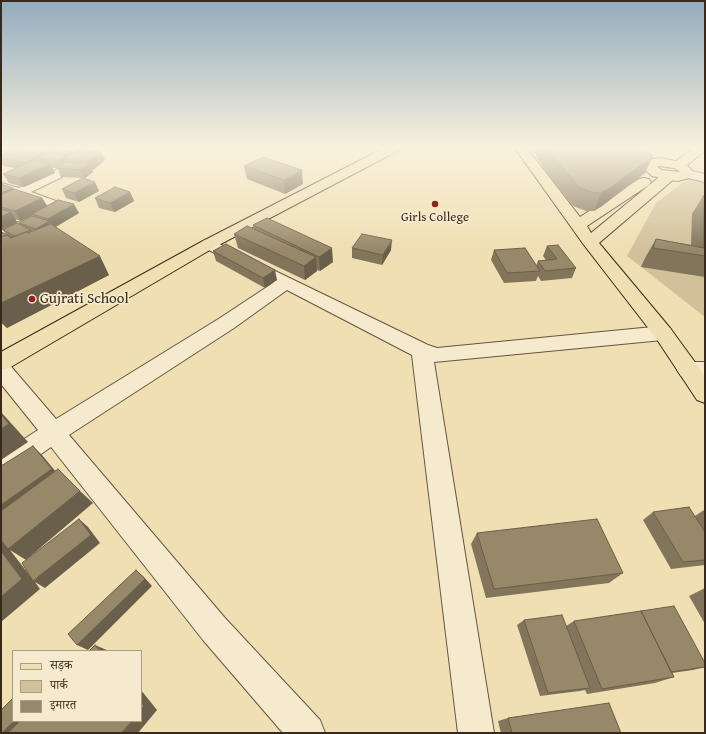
<!DOCTYPE html>
<meta charset="utf-8">
<style>
body{margin:0}
#map{position:relative;width:706px;height:734px;overflow:hidden;background:#f0dfb3;font-family:"Gentium Book Plus","Noto Serif Devanagari",serif}
canvas{display:block}
.frame{position:absolute;inset:0;border:2px solid #38291a;pointer-events:none}
.legend{position:absolute;left:12px;top:650px;width:130px;height:72px;box-sizing:border-box;background:#f5eace;border:1px solid #a99d86;margin:0;padding:5px 7px;list-style:none;font-size:12px;color:#38291a}
.legend li{display:flex;align-items:center;gap:8px;height:20px}
.legend b{width:20px;border:1px solid #a99d86}
</style>
<div id="map">
<canvas width="706" height="734"></canvas>
<div class="frame"></div>
<ul class="legend">
<li><b style="height:5px;background:#f0dfb3"></b>सड़क</li>
<li><b style="height:11px;background:#d1c099"></b>पार्क</li>
<li><b style="height:11px;background:#98886a"></b>इमारत</li>
</ul>
</div>
<script>
const ctx = document.querySelector('canvas').getContext('2d');
ctx.lineJoin = 'round';
function paint(path, color) { ctx.fillStyle = color; ctx.fill(path, 'evenodd'); }
const shape = rows => new Path2D(rows.map(r => 'M' + r).join(''));
function stroke(path, color, width, dash) { ctx.strokeStyle = color; ctx.lineWidth = width; ctx.lineCap = dash ? 'butt' : 'round'; ctx.setLineDash(dash || []); ctx.stroke(path); }
function write(font, color, halo, rows, align = 'center') {
  ctx.font = font + ' "Gentium Book Plus",serif'; ctx.lineWidth = 3.5; ctx.setLineDash([]); ctx.textBaseline = 'middle'; ctx.strokeStyle = halo; ctx.fillStyle = color; for (const [text, x, y, turn = 0] of rows) {
    ctx.save(); ctx.translate(x, y); ctx.rotate((+turn || 0) * Math.PI / 180); ctx.textAlign = isNaN(turn) ? turn : align; if (halo) ctx.strokeText(text, 0, 0); ctx.fillText(text, 0, 0); ctx.restore();
  }
}
paint(shape([
 [689,178,705,181,705,317,627,256,656,203]
]), '#d1c099');
const minor = shape([
 [89,147,102,147,62,177,31,192,56,201,59,207,57,210,47,219,1,242,1,231,37,213,45,206,1,191,1,183,19,188,54,171,89,147],
 [688,170,705,174,705,182,684,177,682,174,684,171,688,170],
 [209,239,428,345,437,348,663,326,670,328,673,333,670,338,663,340,434,362,494,733,458,733,412,355,287,290,234,328,69,435,225,618,320,720,325,733,283,733,203,640,51,447,10,476,1,479,1,454,38,430,1,384,1,361,8,363,56,419,220,318,273,283,203,247,201,244,203,241,209,239],
 [688,362,705,362,705,378,688,378,681,376,677,370,681,364,688,362]
]);
const major = shape([
 [386,147,401,147,399,150,215,247,9,368,1,370,1,352,203,241,386,147],
 [514,147,526,147,580,217,639,179,644,178,649,179,651,182,649,185,587,226,591,233,664,173,674,173,676,176,674,179,599,243,670,328,705,376,705,403,697,400,656,338,584,245,514,147]
]);
const highway = shape([
 [524,147,551,147,570,150,572,153,570,156,566,157,530,151,526,150,524,147],
 [695,147,705,147,705,151,687,165,695,174,693,177,678,181,669,180,652,176,643,168,648,160,653,159,660,158,676,161,695,147],
 [660,166,674,168,680,172,662,170,657,167,660,166]
]);
stroke(minor, '#665640', 2);
stroke(major, '#38291a', 2);
stroke(highway, '#38291a', 2);
paint(minor, '#f5eace');
paint(major, '#f0dfb3');
paint(highway, '#f0dfb3');
paint(shape([
 [537,147,622,147,653,156,645,173,602,206,594,211,586,211,573,206,552,180,537,158,535,151],
 [71,151,72,154,105,160,93,170,92,170,93,172,85,178,83,178,99,191,79,202,66,198,62,189,83,178,61,177,57,168,52,168,55,173,24,187,9,183,3,174,15,168,4,166,1,162,1,156],
 [244,166,303,184,285,194,247,179],
 [1,184,14,189,42,198,47,206,79,213,56,227,109,275,7,328,1,323,1,232,6,234,3,230,20,225,19,223,33,216,33,215,21,221,15,219,17,222,1,230],
 [130,192,134,201,115,212,99,208,95,198],
 [703,196,705,196,705,277,641,267,645,258,656,239,691,245,692,214],
 [253,225,333,262,320,271,317,270,317,271,305,280,238,248,234,234,254,229],
 [547,246,576,268,572,278,541,281,538,276,536,281,504,283,491,260,494,250,536,266,538,261,546,260,543,256],
 [352,248,391,250,382,265,352,258],
 [213,251,277,280,265,288,216,261],
 [705,509,705,565,671,569,643,520,653,512,695,516,704,510],
 [477,533,623,573,609,583,486,598,471,544],
 [705,588,705,624,689,596],
 [524,620,566,626,574,621,705,667,693,670,672,673,674,677,655,683,587,694,585,690,580,691,540,696,517,625],
 [508,718,621,733,501,733,498,721]
]), '#83755b');
paint(shape([
 [43,151,47,159,36,158,40,165,27,163],
 [71,151,75,160,64,159,68,165,64,168,60,160],
 [101,152,105,160,93,170,89,161],
 [653,156,645,173,602,206,594,211,601,193],
 [89,163,93,172,85,178,81,170],
 [50,164,55,173,24,187,19,178],
 [302,170,303,184,285,194,284,180],
 [95,182,99,191,79,202,74,193],
 [13,188,19,197,1,205,1,193],
 [130,192,134,201,115,212,110,203],
 [42,198,48,207,32,214,33,215,21,221,15,211],
 [74,204,79,213,53,228,48,219],
 [1,211,11,212,17,222,1,230],
 [49,221,55,231,42,238,36,229],
 [392,240,391,250,382,265,383,255],
 [332,248,333,262,320,271,319,257],
 [100,256,109,275,7,328,1,321,1,303],
 [316,257,317,271,305,280,304,266],
 [275,270,277,280,265,288,263,278],
 [1,412,28,442,1,460],
 [33,446,42,455,61,478,1,514,1,505],
 [80,491,93,503,26,560,10,550,34,581,79,519,88,527,100,543,45,588,35,582,40,589,1,622,1,539],
 [136,570,143,576,152,586,88,650,77,645],
 [95,645,109,651,100,651],
 [141,690,157,710,138,733,121,733,132,721,141,721],
 [14,721,31,721,19,733,2,733]
]), '#6a5f4a');
const building = shape([
 [546,147,622,147,645,151,650,153,653,156,610,188,601,193,594,193,580,188,558,163,546,147],
 [9,150,43,151,27,163,1,158,1,156,9,150],
 [48,150,71,151,60,160,36,158,48,150],
 [77,150,101,152,89,161,64,159,77,150],
 [263,157,302,170,284,180,244,166,263,157],
 [34,160,50,164,19,178,3,174,34,160],
 [65,162,89,163,81,170,57,168,65,162],
 [83,178,95,182,74,193,62,189,83,178],
 [1,184,13,188,1,193,1,184],
 [115,187,130,192,110,203,95,198,115,187],
 [14,189,42,198,15,211,1,207,1,195,14,189],
 [703,196,705,196,705,256,653,248,656,239,704,248,703,196],
 [58,200,74,204,48,219,32,214,58,200],
 [1,209,11,212,1,217,1,209],
 [32,216,49,221,36,229,19,223,32,216],
 [267,218,332,248,319,257,253,225,267,218],
 [17,223,31,230,15,236,3,230,17,223],
 [51,224,100,256,1,303,1,237,7,235,11,238,26,232,28,233,51,224],
 [247,226,316,257,304,266,234,234,247,226],
 [1,232,13,237,11,238,7,235,1,237,1,232],
 [362,234,392,240,383,255,352,248,362,234],
 [226,244,275,270,263,278,213,251,226,244],
 [558,245,576,268,545,271,538,261,557,259,547,246,558,245],
 [525,248,540,271,507,273,494,250,525,248],
 [1,414,9,424,1,429,1,414],
 [33,446,52,469,1,505,1,466,33,446],
 [58,469,80,491,8,549,1,540,1,511,58,469],
 [689,507,705,532,705,560,683,562,653,512,689,507],
 [79,519,91,535,33,581,22,563,79,519],
 [597,519,623,573,494,589,477,533,597,519],
 [1,551,22,579,1,597,1,551],
 [136,570,145,579,77,645,68,634,136,570],
 [674,606,705,663,705,667,671,672,641,611,674,606],
 [641,611,674,677,602,689,574,621,641,611],
 [562,615,590,688,548,693,524,620,562,615],
 [95,645,100,651,89,651,95,645],
 [13,698,13,721,14,721,2,733,1,733,1,710,13,698],
 [141,702,144,706,141,710,141,702],
 [609,703,621,733,512,733,508,718,609,703],
 [20,721,132,721,121,733,8,733,20,721]
]);
paint(building, '#98886a');
stroke(building, '#6a5f4a', 1);
const sky = ctx.createLinearGradient(0, 0, 0, 250);
sky.addColorStop(0, '#92acbe');
sky.addColorStop(0.59, '#f8f1dd');
sky.addColorStop(1, '#f8f1dd00');
ctx.fillStyle = sky;
ctx.fillRect(0, 0, 706, 250);
for (const [x, y, r, color] of [
 [435,204,4,"#8f2418"],
 [32,299,4,"#8f2418"]
]) { const dot = new Path2D(); dot.arc(x, y, r, 0, 2 * Math.PI); ctx.fillStyle = color; ctx.fill(dot); stroke(dot, '#f5eace', 1.5); }
write('13px', '#38291a', '#f5eace', [
 ["Girls College",435,218]
]);
write('15px', '#38291a', '#f5eace', [
 ["Gujrati School",40,299]
], 'left');
</script>
